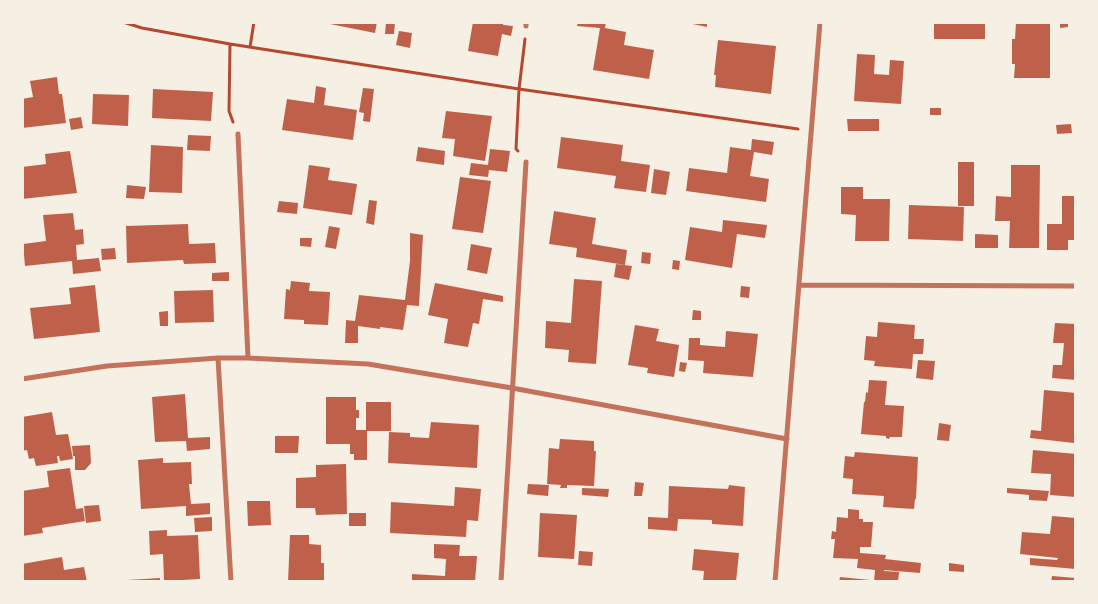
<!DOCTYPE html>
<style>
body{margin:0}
#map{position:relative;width:1098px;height:604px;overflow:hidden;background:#f6efe4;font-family:"Exo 2",sans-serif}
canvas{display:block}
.frame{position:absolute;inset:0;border:24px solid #f6efe4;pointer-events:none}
</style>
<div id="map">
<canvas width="1098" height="604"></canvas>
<div class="frame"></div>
</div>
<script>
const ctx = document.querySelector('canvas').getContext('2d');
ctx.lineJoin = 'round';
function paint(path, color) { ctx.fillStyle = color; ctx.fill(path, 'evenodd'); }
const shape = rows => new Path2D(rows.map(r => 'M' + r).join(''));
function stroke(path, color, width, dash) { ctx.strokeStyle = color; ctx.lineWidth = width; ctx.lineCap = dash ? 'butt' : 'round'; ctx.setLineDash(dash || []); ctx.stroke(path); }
paint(shape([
 [320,22,377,22,375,33],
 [386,22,395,22,394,34,385,34],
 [473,22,504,22,503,25,513,26,511,36,502,34,498,56,468,51],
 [578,22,606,22,605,28,626,32,624,45,654,50,649,79,593,70,600,28,577,26],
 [683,22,707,22,707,27],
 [934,22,985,22,985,39,934,39],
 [1016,22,1050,22,1050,78,1014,78,1015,64,1012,64,1012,39,1015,39],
 [1060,22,1068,22,1068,27,1060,28],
 [399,31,412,33,410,48,396,45],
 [718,40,776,46,771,94,715,87,716,75,714,75],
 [857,54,875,55,874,74,889,75,890,60,904,61,901,104,854,101],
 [57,77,59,94,62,94,66,123,22,128,22,99,33,97,30,81],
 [316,86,326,88,324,105,357,110,353,140,282,130,287,99,314,103],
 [363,88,374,89,370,122,363,121,364,113,359,112],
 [153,89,213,92,211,121,152,118],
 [93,94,129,95,128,126,92,124],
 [930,108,941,108,941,115,930,115],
 [446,111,492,116,485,161,453,156,455,139,442,138],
 [81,117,83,128,71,130,69,119],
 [847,119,879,119,879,131,848,131],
 [1071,124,1072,133,1057,134,1056,125],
 [188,135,211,136,210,151,187,150],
 [561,137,623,145,621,161,650,165,646,192,614,188,616,176,557,168],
 [752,139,774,142,772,155,754,152,750,176,769,179,766,202,686,191,689,168,727,173,730,147,751,150],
 [151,145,183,147,182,193,149,192],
 [418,147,445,151,444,165,416,161],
 [490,149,510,151,507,172,489,170,488,177,469,175,471,163,488,165],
 [70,151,77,193,22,199,22,167,46,164,45,154],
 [958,162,974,162,974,206,958,206],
 [309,165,330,168,328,180,357,184,352,215,303,208],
 [1011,165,1040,165,1039,248,1009,248,1010,221,995,221,996,196,1011,197],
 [654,169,670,172,666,195,651,193],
 [460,177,491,181,483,233,452,229],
 [127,185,146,187,144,199,126,198],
 [841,187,863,187,863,199,890,199,889,241,855,241,856,215,841,214],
 [1062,196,1076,196,1076,240,1068,240,1068,250,1047,250,1047,224,1062,224],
 [369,200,377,201,374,225,366,223],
 [279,201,298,203,297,214,277,212],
 [909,205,964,207,963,241,908,239],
 [554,211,596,218,592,244,627,250,625,265,576,257,577,248,549,244],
 [73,213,75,230,83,229,84,244,76,245,77,260,99,258,101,271,73,274,72,261,25,266,23,244,46,241,43,215],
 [723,220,767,225,765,238,737,234,732,268,685,260,690,227,722,232],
 [188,224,189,244,215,243,216,263,184,264,183,260,127,263,126,226],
 [329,226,340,228,336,249,325,247],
 [410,233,423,235,419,306,407,305,403,330,380,327,380,329,358,326,358,343,345,343,346,320,355,321,359,295,405,300,410,261],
 [975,234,998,235,998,248,975,248],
 [300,238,312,238,311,247,300,246],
 [471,244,492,248,487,274,467,270],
 [115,248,116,259,102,260,101,249],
 [642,252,651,253,650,264,641,263],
 [673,260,680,261,679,270,672,269],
 [616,264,632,266,629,280,614,277],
 [229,272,229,281,212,281,212,273],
 [574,279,602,281,596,364,568,362,569,350,545,348,546,321,571,323],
 [291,281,310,283,309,291,330,292,328,325,304,324,304,320,284,319,286,289,290,290],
 [435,283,503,296,503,302,483,299,479,324,473,323,468,347,444,343,448,319,428,315],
 [95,285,100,332,34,339,30,308,71,304,69,288],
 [741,286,750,287,749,298,740,297],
 [213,290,214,322,175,323,174,291],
 [693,310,701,311,701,320,692,320],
 [168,311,168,326,160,326,159,312],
 [878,322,915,325,914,339,924,339,923,354,913,354,912,369,874,366,875,361,864,360,866,336,877,337],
 [1055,323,1076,324,1076,380,1052,378,1053,365,1062,365,1064,343,1053,343],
 [635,325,659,329,656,341,679,345,674,377,647,373,648,368,628,365],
 [726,331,758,334,753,377,703,373,704,361,688,360,689,338,700,338,700,345,725,347],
 [918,360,935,361,933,380,916,378],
 [680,362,687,363,685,372,679,371],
 [869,380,887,381,885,405,904,406,902,437,890,437,889,439,886,438,886,436,861,434,864,402,865,402,866,392,868,393],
 [1044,390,1076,393,1074,443,1030,438,1031,430,1041,431],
 [185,394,188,438,210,437,210,449,187,451,186,441,155,442,152,397],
 [326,397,356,397,356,410,359,410,359,418,356,418,356,430,366,430,366,402,391,402,391,431,367,431,367,460,354,460,354,454,350,454,350,444,326,444],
 [52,412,56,435,68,434,73,459,60,461,59,456,57,456,58,463,36,466,34,458,29,459,27,450,22,451,22,417],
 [431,422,479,425,477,468,388,463,389,432,410,433,410,437,429,438],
 [939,423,951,425,949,441,937,440],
 [275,436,299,436,298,453,275,453],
 [560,439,594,441,594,451,596,451,594,486,567,485,567,488,560,488,561,485,547,484,549,448,559,449],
 [90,445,91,463,85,470,75,470,75,456,73,456,72,446],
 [1033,450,1076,454,1076,497,1050,495,1051,474,1031,473],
 [855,452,918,457,916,499,915,499,914,509,883,507,884,496,852,494,853,479,843,478,845,456,854,457],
 [163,458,163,463,191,462,192,484,189,484,191,504,210,503,210,514,186,516,186,506,141,509,138,460],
 [346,464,347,514,316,515,315,508,296,508,296,478,316,477,316,465],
 [70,468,76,509,83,508,85,521,42,528,43,533,22,536,22,491,49,487,47,471],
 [635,482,644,483,642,496,634,496],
 [528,484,549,485,548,496,527,494],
 [729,485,745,487,743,526,712,524,712,520,678,519,677,531,648,529,648,517,668,518,669,486,728,489],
 [455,487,481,489,478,521,467,520,466,537,390,533,391,502,454,506],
 [582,488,609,489,608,497,582,495],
 [1007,488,1049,491,1047,501,1029,500,1029,495,1007,493],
 [247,501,270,501,271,525,248,526],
 [99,505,101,521,86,523,84,506],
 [848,509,859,510,859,519,863,519,863,522,873,522,871,547,860,547,860,553,886,555,885,559,921,563,920,573,884,570,884,571,899,572,898,582,874,582,875,570,857,568,858,559,833,558,835,539,831,539,832,531,836,532,837,517,848,518],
 [349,513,366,513,366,526,349,526],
 [540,513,577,515,574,559,538,557],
 [1052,516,1076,518,1076,569,1030,565,1030,558,1057,560,1058,558,1020,554,1022,532,1050,534],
 [212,517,212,531,195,532,194,518],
 [167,530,167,536,198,535,200,579,164,581,163,554,150,555,149,531],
 [290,535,309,535,309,544,321,545,321,563,324,563,324,582,288,582],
 [434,544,460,545,459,556,477,556,475,582,412,582,412,574,445,576,446,559,434,558],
 [694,549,739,553,736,582,703,582,704,571,692,570],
 [579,551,593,552,592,566,578,565],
 [62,557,64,570,84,567,87,582,22,582,22,564],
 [949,563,964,565,964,572,949,571],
 [1052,576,1076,578,1076,582,1051,582],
 [840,577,870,580,870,582,839,582],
 [160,578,160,582,127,582,127,580]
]), '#bf614a');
stroke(shape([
 [123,22,142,28,230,44,519,89,798,129],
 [230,44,229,111,233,122],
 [250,47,254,22],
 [518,151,516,149,519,89,525,39]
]), '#b5482f', 3);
stroke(shape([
 [526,26,526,22],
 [238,134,248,358],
 [800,285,1076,286],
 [218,358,231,582],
 [22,379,107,366,218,358,248,358,368,364,512,388,787,439],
 [501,582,526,162],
 [775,582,820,22]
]), '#c5725c', 5);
</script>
